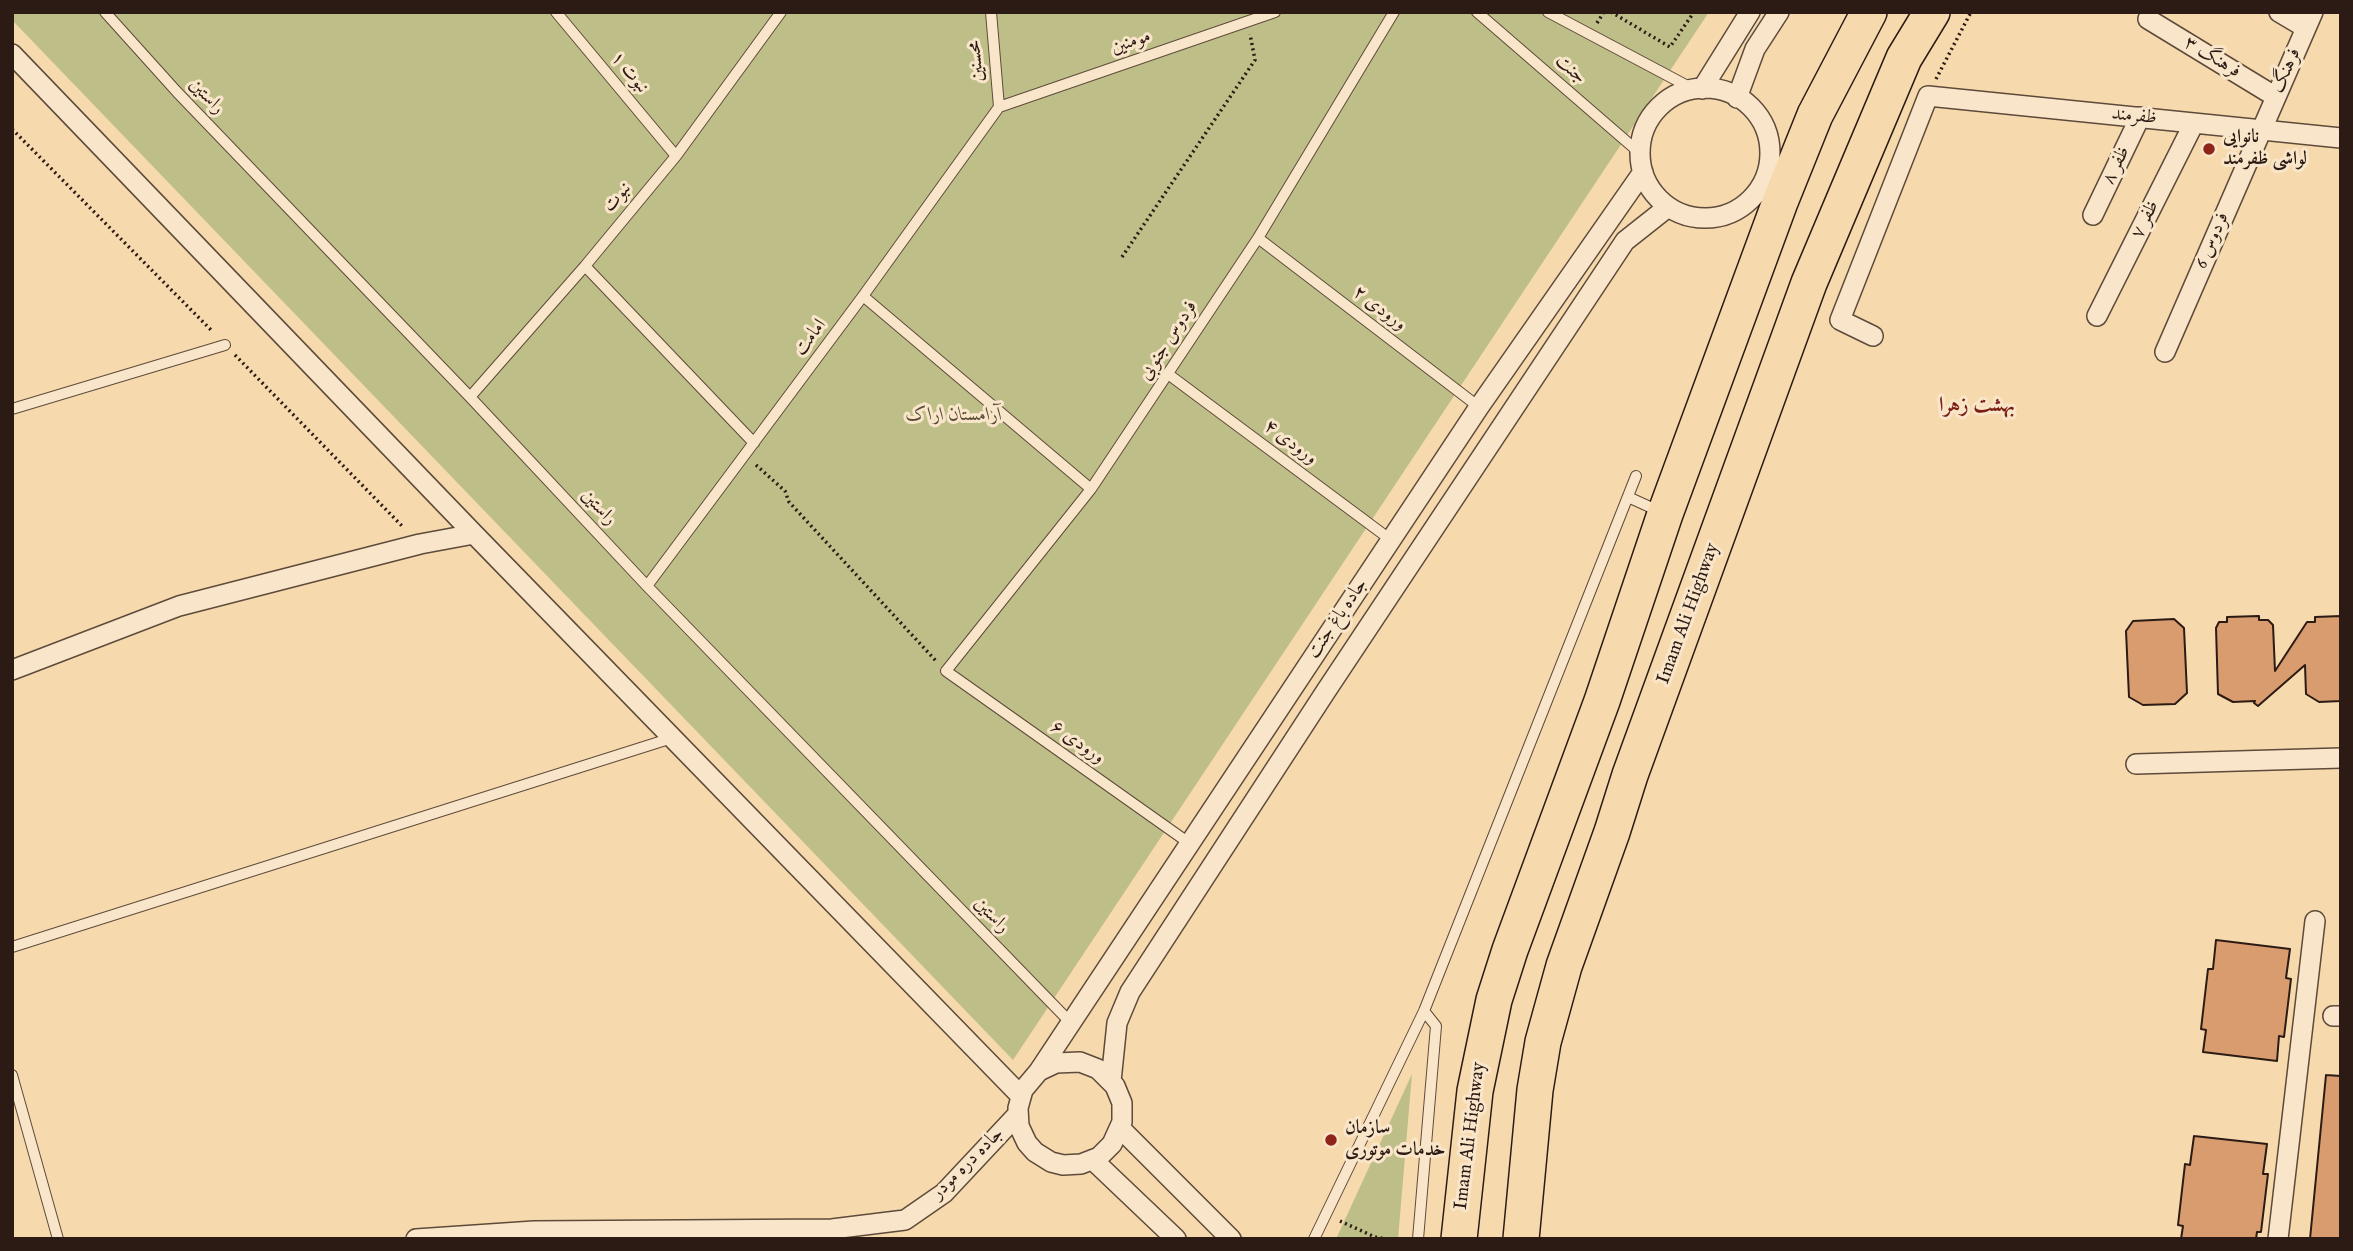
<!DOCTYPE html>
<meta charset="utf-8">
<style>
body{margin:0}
#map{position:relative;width:2353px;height:1251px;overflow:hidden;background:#f6d9ad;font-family:"IM FELL English",serif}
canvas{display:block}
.frame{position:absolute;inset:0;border:14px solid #2c1b14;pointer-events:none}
</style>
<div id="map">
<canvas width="2353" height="1251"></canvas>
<div class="frame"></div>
</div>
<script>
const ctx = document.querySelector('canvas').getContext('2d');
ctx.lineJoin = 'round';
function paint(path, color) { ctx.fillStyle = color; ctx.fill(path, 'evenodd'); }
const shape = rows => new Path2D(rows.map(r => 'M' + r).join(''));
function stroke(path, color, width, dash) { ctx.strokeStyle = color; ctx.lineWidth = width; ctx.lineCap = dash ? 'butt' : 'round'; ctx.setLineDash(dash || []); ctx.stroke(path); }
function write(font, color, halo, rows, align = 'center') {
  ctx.font = font + ' "IM FELL English",Amiri,serif'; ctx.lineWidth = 6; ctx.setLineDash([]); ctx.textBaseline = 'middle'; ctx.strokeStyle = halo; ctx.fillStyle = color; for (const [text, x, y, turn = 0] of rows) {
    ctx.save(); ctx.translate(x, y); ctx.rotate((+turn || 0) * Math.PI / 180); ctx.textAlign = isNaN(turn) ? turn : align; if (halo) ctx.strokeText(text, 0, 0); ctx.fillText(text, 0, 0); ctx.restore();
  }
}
paint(shape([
 [12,12,1709,12,1013,1060,12,20],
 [1412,1074,1398,1239,1336,1239]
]), '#bebf88');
const building = shape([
 [2259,616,2259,620,2268,620,2273,625,2275,671,2307,622,2315,622,2315,617,2341,616,2341,701,2319,702,2306,694,2305,665,2258,706,2254,703,2255,701,2233,702,2218,694,2216,628,2219,622,2227,622,2227,617,2259,616],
 [2174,619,2184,628,2187,693,2175,704,2143,705,2129,697,2126,631,2133,621,2174,619],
 [2216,940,2290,949,2286,978,2291,979,2284,1037,2279,1036,2277,1061,2203,1052,2206,1030,2201,1029,2208,969,2213,969,2216,940],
 [2326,1075,2341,1076,2341,1239,2310,1239,2326,1075],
 [2194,1136,2267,1144,2263,1174,2268,1174,2261,1232,2257,1232,2256,1239,2181,1239,2183,1226,2178,1225,2185,1164,2190,1165,2194,1136]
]);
paint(building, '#d99c6e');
stroke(building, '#2c1b14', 2);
const lane = shape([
 [105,12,177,92,470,397,647,586,1070,1022],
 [556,12,676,156],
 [991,12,999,107],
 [1477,12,1641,154],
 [1548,12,1695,90],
 [999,107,1275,12],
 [1258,238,1479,407],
 [585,266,754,443],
 [863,296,1091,489],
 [1168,374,1391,540],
 [470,397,585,266,676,156,781,12],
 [12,409,225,345],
 [1628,497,1661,512],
 [647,586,863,296,999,107],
 [1189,843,946,671,1091,489,1258,238,1394,12],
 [12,947,672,738],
 [12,1075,58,1239],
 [1314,1239,1424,1011,1636,476],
 [1418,1239,1436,1026,1424,1011]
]);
const street = shape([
 [2279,12,2306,28],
 [2148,19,2276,97],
 [12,54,474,534,1021,1096],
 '1640 153a65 65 0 1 1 130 0a65 65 0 1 1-130 0Z',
 [1702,89,1750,12],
 [1737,98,1755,49,1779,12],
 [2093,215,2140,117],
 [2097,316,2194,123],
 [1873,336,1840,320,1928,96,2341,138],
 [2165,352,2313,12],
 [12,670,179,606,420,544,474,534],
 [2136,764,2341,758],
 [2333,1016,2341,1016],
 [1039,1071,1056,1063,1080,1062,1098,1069,1115,1086,1122,1103,1122,1122,1112,1144,1099,1157,1081,1164,1063,1165,1051,1162,1035,1152,1027,1143,1019,1126,1018,1108,1023,1090,1039,1071,1479,407,1643,172],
 [1111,1081,1117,1023,1130,992,1326,691,1625,241,1668,207],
 [1120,1128,1231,1239],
 [1093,1160,1176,1239],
 [416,1239,534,1231,832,1229,905,1220,944,1193,1018,1114],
 [2278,1239,2315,921]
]);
const highway = shape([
 [1459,1239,1475,1091,1494,1000,1510,950,1602,701,1665,514,1780,202,1815,115,1869,12],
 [1521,1239,1535,1090,1543,1042,1564,966,1612,832,1630,775,1809,283,1904,58,1932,12]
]);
stroke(lane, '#5e4a3a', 12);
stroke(street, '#5e4a3a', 22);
stroke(highway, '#2c1b14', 38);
stroke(shape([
 [1611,12,1670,47,1694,12],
 [1597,23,1604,12],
 [1936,79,1971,12],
 [12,129,213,332],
 [1122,257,1255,60,1250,34],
 [235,355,404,528],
 [756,465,785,491,789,502,937,662],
 [1340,1221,1375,1237,1385,1239]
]), '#2c1b14', 3.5, [2, 3.5]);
stroke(lane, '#f9e6ca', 10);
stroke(street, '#f9e6ca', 19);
stroke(highway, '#f6d9ad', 35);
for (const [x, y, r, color] of [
 [2209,149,7,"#8f2418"],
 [1331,1140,7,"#8f2418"]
]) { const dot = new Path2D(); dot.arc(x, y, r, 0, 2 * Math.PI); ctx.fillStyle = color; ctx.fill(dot); stroke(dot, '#f9e6ca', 2.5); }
write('19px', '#2c1b14', '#f9e6ca', [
 ["مومنین",1131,43,-19],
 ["فرهنگ ۳",2212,58,31],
 ["محسنین",977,61,-95],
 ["جنت",1570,70,41],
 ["فرهنگ",2287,71,-66],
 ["نبوت ۱",629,73,50],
 ["راستین",206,97,46],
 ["ظفرمند",2134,117,6],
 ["ظفر ۸",2117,166,-64],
 ["نبوت",618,198,-51],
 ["ظفر ۷",2146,220,-63],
 ["فردوس 6",2213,241,-67],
 ["ورودی ۲",1379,309,37],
 ["امامت",811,338,-53],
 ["فردوس جنوبی",1169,341,-57],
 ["ورودی ۴",1290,443,37],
 ["راستین",598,508,47],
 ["Imam Ali Highway",1689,614,-70],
 ["جاده باغ جنت",1338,619,-56],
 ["ورودی ۶",1077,743,35],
 ["راستین",991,916,46],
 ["Imam Ali Highway",1471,1136,-83],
 ["جاده دره مودر",968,1164,-45]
]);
write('bold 19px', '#2c1b14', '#f9e6ca', [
 ["نانوایی",2223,138],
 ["لواشی ظفرمند",2223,160],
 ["سازمان",1345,1129],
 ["خدمات موتوری",1345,1151]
], 'left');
write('italic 19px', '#584c37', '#f9e6ca', [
 ["آرامستان اراک",954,416]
]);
write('bold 21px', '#7a1f14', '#f9e6ca', [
 ["بهشت زهرا",1977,407]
]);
</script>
